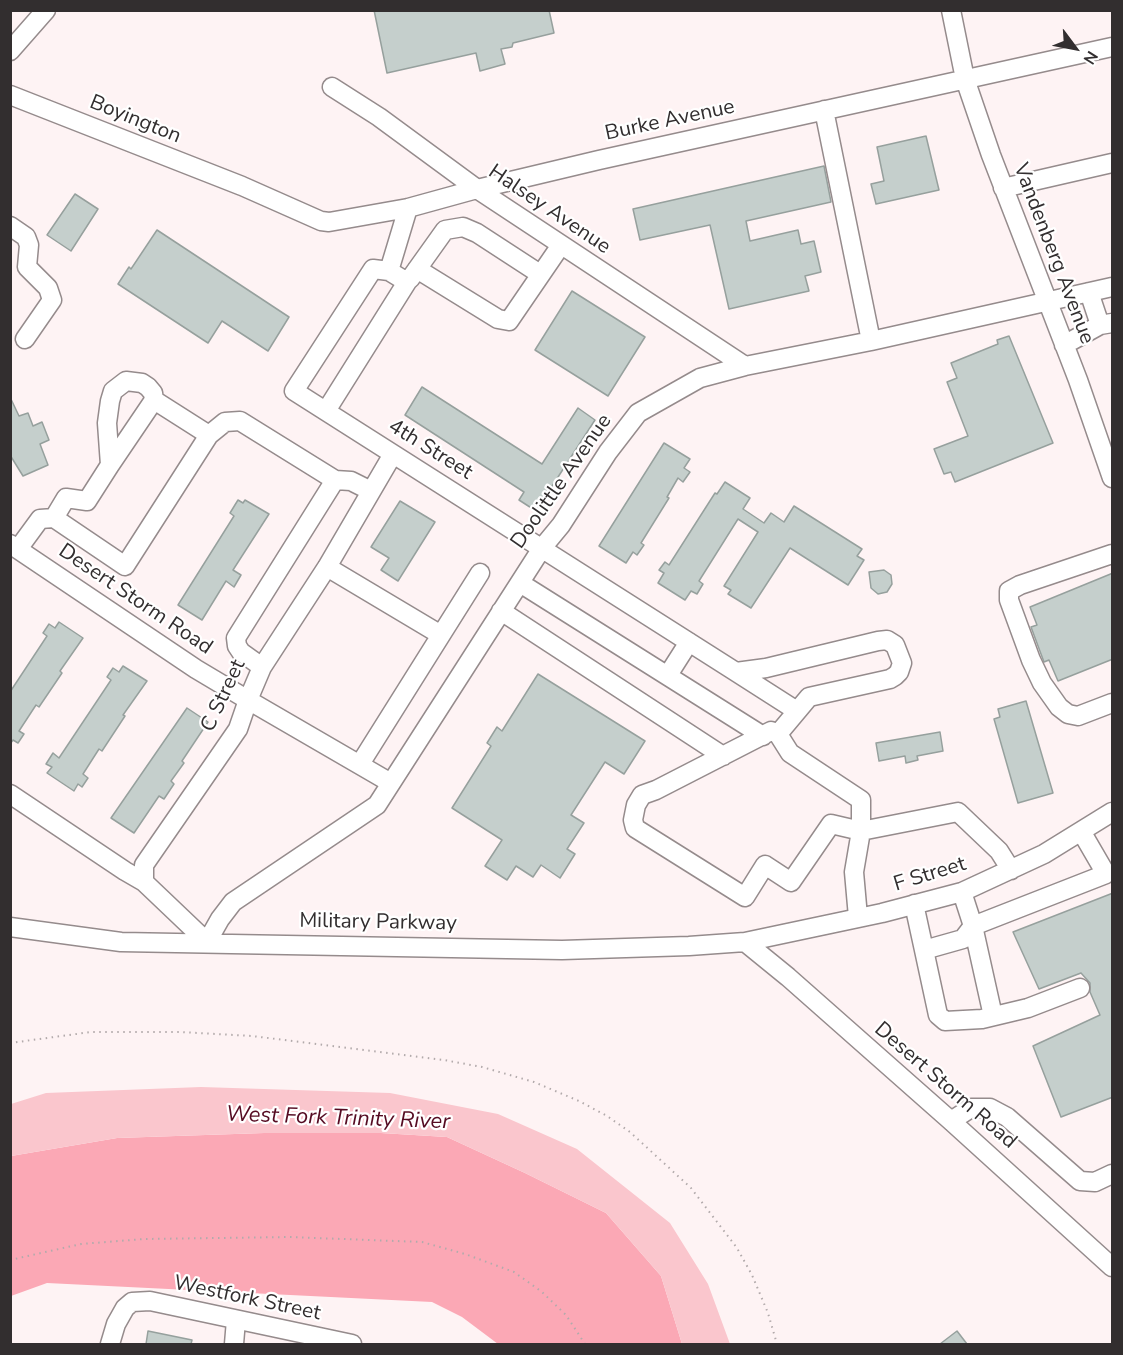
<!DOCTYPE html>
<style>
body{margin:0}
#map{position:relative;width:1123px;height:1355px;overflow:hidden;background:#fef3f4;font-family:"Nunito Sans",sans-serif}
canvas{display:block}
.frame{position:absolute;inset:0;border:12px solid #322e2f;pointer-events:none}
.north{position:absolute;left:1045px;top:18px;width:60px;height:60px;-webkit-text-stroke:4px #fff;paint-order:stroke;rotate:122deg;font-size:16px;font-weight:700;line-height:24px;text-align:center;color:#322e2f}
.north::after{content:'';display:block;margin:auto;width:21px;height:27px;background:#322e2f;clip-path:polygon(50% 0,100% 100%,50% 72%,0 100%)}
</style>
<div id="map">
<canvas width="1123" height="1355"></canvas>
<div class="frame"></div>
<div class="north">N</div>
</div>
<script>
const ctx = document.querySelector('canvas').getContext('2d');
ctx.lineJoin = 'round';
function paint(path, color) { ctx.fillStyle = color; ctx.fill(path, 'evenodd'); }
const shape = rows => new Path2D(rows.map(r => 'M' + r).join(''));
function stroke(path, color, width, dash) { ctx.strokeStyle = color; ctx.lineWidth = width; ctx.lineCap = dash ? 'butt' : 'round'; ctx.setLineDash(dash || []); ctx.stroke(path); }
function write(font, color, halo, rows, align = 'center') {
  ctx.font = font + ' "Nunito Sans",sans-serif'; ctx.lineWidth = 4.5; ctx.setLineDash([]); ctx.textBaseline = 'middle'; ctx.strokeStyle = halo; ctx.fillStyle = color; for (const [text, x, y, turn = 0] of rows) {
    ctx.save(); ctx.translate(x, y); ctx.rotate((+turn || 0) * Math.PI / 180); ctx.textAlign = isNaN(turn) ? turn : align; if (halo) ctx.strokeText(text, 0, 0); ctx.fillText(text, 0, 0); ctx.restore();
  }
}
paint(shape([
 [264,1133,381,1133,447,1137,525,1173,606,1213,661,1276,682,1344,498,1344,462,1317,432,1302,47,1283,11,1296,11,1156,117,1138]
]), '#fba8b5');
paint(shape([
 [201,1087,390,1093,498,1114,577,1149,670,1223,708,1284,730,1344,682,1344,661,1276,606,1213,525,1173,447,1137,381,1133,264,1133,117,1138,11,1156,11,1104,46,1093]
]), '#fac6cd');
const building = shape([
 [374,10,549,10,554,33,513,43,512,47,501,49,505,64,480,71,476,53,387,73,374,10],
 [926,136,939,190,876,204,871,184,884,181,877,147,926,136],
 [824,166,831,202,746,221,750,241,798,230,801,244,814,241,821,272,805,276,809,291,729,309,710,225,640,240,633,209,824,166],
 [75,194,98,209,71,251,47,235,75,194],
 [157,230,289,317,268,351,222,321,208,343,118,284,129,267,131,269,157,230],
 [572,291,645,337,608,396,535,350,572,291],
 [1009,336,1053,443,955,482,951,472,944,474,934,449,968,436,947,382,957,378,951,363,998,344,997,340,1009,336],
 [422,387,542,464,578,408,595,420,536,511,519,500,524,492,405,415,422,387],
 [10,397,19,416,28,413,33,426,42,422,49,440,40,444,48,465,23,476,10,455,10,397],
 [664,443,690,459,684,468,690,472,683,482,678,478,667,497,669,498,641,543,644,545,637,555,633,552,626,563,599,546,664,443],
 [725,482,750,498,743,509,764,523,771,513,784,522,794,506,862,549,857,556,864,560,848,585,790,548,751,608,728,594,731,590,724,586,758,532,738,519,699,581,703,584,697,594,691,591,685,600,658,583,664,573,659,570,665,562,669,565,715,493,717,494,725,482],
 [238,500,243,503,245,500,269,514,233,570,241,575,234,587,226,581,202,620,178,605,234,516,230,513,238,500],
 [400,501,435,522,398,581,381,570,389,558,371,547,400,501],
 [884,570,891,575,892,584,887,592,878,594,871,588,869,572,884,570],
 [1113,573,1113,659,1058,681,1049,660,1044,662,1041,654,1031,627,1037,625,1030,607,1113,573],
 [59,622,83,638,60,671,62,673,39,707,36,705,19,731,24,734,18,743,13,740,10,744,10,692,47,636,43,633,49,624,55,628,59,622],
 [123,666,147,681,123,715,125,716,102,751,99,749,83,774,88,778,82,787,78,784,74,791,47,773,52,767,46,764,53,753,59,758,111,680,107,677,113,668,119,672,123,666],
 [538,674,645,741,624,774,605,762,571,815,584,823,567,849,575,854,560,878,541,865,533,877,516,866,507,880,485,866,502,840,452,808,491,746,487,743,497,727,502,731,538,674],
 [1026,701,1053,793,1018,803,994,719,1000,717,998,709,1026,701],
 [187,708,208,722,182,761,184,763,171,781,174,784,164,799,159,796,134,833,111,818,187,708],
 [940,732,943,751,917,756,918,760,906,763,905,756,879,761,876,743,940,732],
 [1113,893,1113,1097,1061,1117,1033,1046,1100,1015,1090,992,1090,983,1081,973,1039,989,1013,932,1113,893],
 [148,1331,192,1340,191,1344,146,1344,148,1331],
 [957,1331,967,1344,940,1344,957,1331]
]);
paint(building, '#c5cfcc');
stroke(building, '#96a09d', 1.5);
const minor = shape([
 [951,10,965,79,991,155,1078,380,1112,478],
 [10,51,46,10],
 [332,87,379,117,477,189,745,366],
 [10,95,242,186,321,221,329,222,408,208,477,189,599,160,1112,47],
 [824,110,871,341],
 [1003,188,1112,163],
 [408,208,389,271,373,269,294,391,736,672,766,668,878,641,887,640,895,645,902,663,899,672,895,676,890,679,809,697,778,734],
 [10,226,26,237,29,245,27,267,48,288,52,300,25,339],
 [417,269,498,319,509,321,561,245],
 [410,279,445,230,463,227,477,233,540,274],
 [1089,292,1100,325],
 [1064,345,1100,325,1112,323],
 [326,411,407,282,389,271],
 [393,454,327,567,262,667,248,700,238,729,144,865,144,882,207,942,220,919,233,902,377,805,542,548,561,525,608,452,638,413,700,378,745,366,871,341,1112,287],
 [110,465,154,400],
 [54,518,66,498,87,501,110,465,107,423,110,401,113,391,126,381,142,383,148,387,153,393,154,400,209,435],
 [10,544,196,669,248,700,391,783],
 [18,549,40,519,54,518,125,566,209,435,225,422,240,421,335,480,351,481,371,491],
 [1112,554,1020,585,1009,591,1009,600,1031,660,1042,683,1059,707,1068,714,1078,716,1112,703],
 [327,567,441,635,360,764],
 [520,583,763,736],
 [501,611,723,756],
 [441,635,480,573],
 [262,667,241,652,237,646,236,638,335,480],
 [736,672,797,711],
 [668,675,689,642],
 [10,794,125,871,144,882],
 [962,892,973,926,993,1016],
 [914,904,924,950],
 [858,917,854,872,861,831,861,800,790,753,778,734,771,731,656,790,642,795,636,805,633,820,635,828,745,897,765,865,791,882,831,824,861,831,958,812,999,851,1011,870],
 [10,927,121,942,562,950,689,946,745,942,882,913,962,892,1044,854,1112,812],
 [745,942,788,977,951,1121,1112,1267],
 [1080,988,1028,1008,982,1019,945,1021,938,1015,924,950,963,939,973,926,1106,874,1081,831],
 [951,1121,971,1108,990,1108,1007,1117,1080,1181,1095,1182,1112,1174],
 [110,1344,116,1324,125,1308,132,1302,150,1301,352,1344],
 [234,1344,236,1320]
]);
stroke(minor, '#958b8c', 21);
stroke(shape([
 [10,1043,91,1032,181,1032,252,1036,444,1060,482,1067,534,1082,579,1101,607,1116,630,1132,691,1188,737,1248,752,1275,768,1313,777,1344],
 [10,1260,81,1244,144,1239,289,1237,422,1242,465,1254,514,1272,542,1292,566,1315,585,1344]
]), '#b2aaab', 2, [1.5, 4.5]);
stroke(minor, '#fff', 18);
write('21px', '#322e2f', '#fff', [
 ["Boyington",135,120,22],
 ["Burke Avenue",670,121,-12],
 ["Halsey Avenue",549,210,34],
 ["Vandenberg Avenue",1053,254,69],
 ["4th Street",430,450,32],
 ["Doolittle Avenue",562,482,-55],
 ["Desert Storm Road",135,600,34],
 ["C Street",224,696,-65],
 ["F Street",930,875,-17],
 ["Military Parkway",378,923,1],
 ["Desert Storm Road",945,1086,41],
 ["Westfork Street",247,1299,12]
]);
write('italic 22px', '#550b22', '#fff', [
 ["West Fork Trinity River",338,1119,2]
]);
</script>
